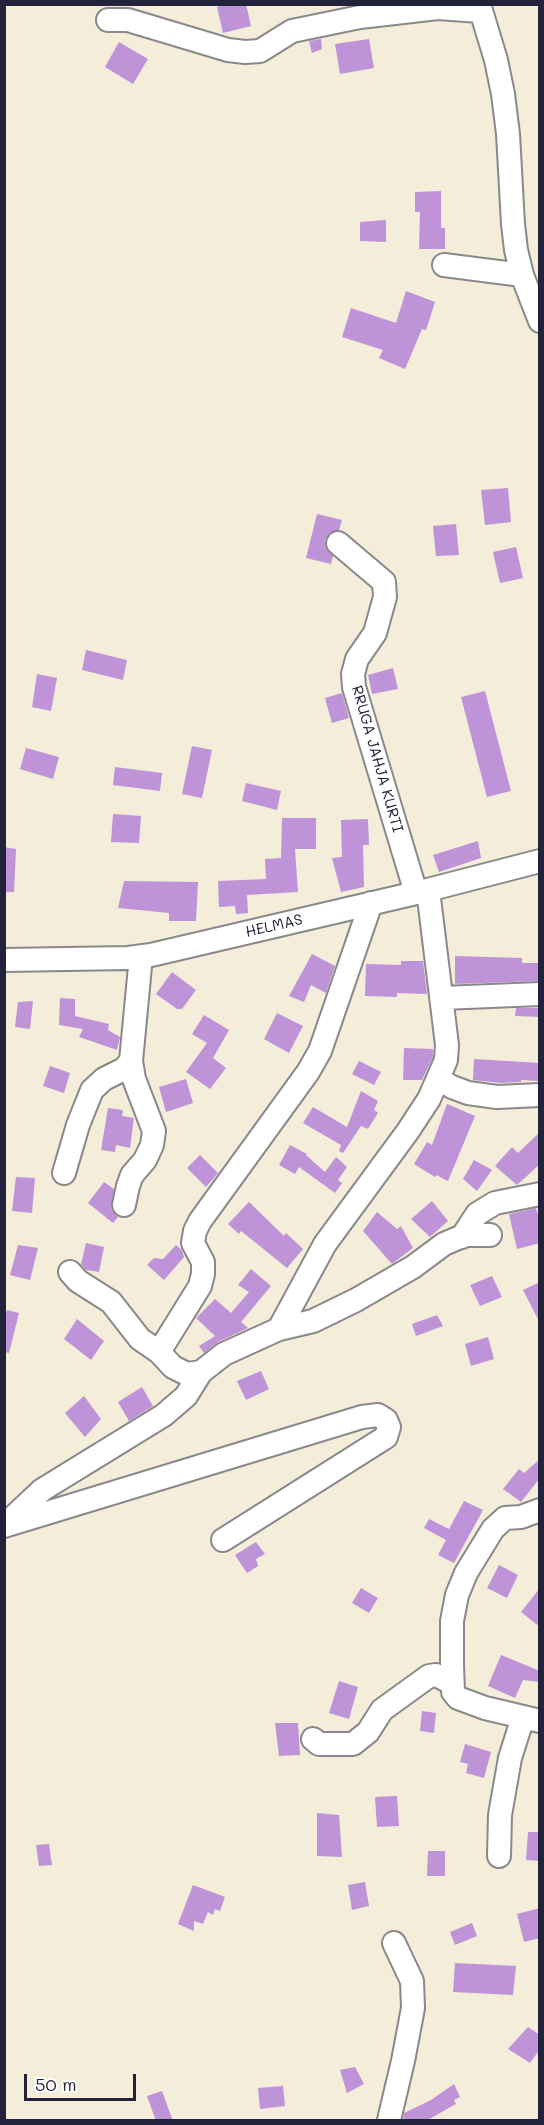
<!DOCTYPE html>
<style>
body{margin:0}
#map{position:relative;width:544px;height:2125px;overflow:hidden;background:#f3edd9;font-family:Mali,sans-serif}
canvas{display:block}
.frame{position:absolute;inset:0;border:6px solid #22223b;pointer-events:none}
.scale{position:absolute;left:24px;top:2074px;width:112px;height:27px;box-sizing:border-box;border:3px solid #22223b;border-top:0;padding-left:8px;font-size:18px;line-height:21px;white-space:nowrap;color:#22223b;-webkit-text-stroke:4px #fff;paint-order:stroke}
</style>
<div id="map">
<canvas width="544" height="2125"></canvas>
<div class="frame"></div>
<div class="scale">50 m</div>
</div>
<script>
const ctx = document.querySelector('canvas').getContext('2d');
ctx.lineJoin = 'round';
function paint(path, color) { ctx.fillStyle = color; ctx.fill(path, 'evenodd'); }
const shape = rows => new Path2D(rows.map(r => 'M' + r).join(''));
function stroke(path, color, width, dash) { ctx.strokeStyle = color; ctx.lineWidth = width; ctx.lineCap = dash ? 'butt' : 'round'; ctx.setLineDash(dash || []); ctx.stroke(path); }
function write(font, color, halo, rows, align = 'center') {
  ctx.font = font + ' Mali,sans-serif'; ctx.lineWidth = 5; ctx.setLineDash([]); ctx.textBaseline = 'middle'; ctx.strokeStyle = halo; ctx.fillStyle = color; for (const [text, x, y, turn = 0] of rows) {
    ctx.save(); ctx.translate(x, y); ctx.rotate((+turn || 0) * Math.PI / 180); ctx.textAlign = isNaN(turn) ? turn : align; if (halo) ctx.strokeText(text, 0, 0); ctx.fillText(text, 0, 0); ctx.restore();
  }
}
paint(shape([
 [226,4,246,4,251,26,223,33,217,7],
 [321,39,322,49,312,53,309,41],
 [369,39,374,68,340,74,335,44],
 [119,42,148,59,133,84,105,67],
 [441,191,441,228,445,228,445,249,419,249,420,212,415,212,415,192],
 [386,220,386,242,360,241,360,222],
 [406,291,435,302,426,330,422,329,405,369,379,358,383,350,342,337,351,308,396,323],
 [508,488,511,522,485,525,481,490],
 [317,514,342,520,339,530,328,534,325,540,326,548,333,556,331,564,306,558],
 [456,524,459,555,436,556,433,526],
 [516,547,523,578,500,583,493,552],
 [86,650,127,660,123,680,82,670],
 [393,668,398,689,372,694,368,675],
 [37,674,57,678,51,711,32,707],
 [485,691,511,791,487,797,461,697],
 [342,693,349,718,332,723,325,698],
 [192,746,212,750,202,798,182,794],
 [26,748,59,757,53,779,20,769],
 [115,767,162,773,160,791,113,785],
 [246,783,281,791,277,810,242,801],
 [113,814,141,816,139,843,111,842],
 [282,818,316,818,316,849,295,849,298,892,247,895,248,913,236,914,235,906,219,907,218,881,266,879,265,859,281,858],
 [368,819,369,845,363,845,364,887,341,892,332,858,342,857,341,820],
 [478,841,481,858,439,872,433,855],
 [4,847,16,849,14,892,4,892],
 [124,881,198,882,196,921,169,921,169,913,118,908],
 [312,954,335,966,326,993,311,985,304,1002,289,996],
 [455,956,522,958,522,963,540,963,540,981,455,984],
 [401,961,423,961,427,994,397,993,397,997,365,996,366,964,401,965],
 [172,972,196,990,182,1009,177,1009,156,994],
 [60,998,75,999,75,1016,109,1024,108,1030,120,1037,117,1050,79,1037,83,1029,59,1025],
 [33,1001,30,1029,15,1027,18,1002],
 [516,1008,540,1008,540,1017,515,1016],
 [277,1013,303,1026,289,1053,264,1039],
 [204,1015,229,1030,213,1058,226,1068,210,1089,186,1072,207,1043,192,1034],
 [404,1048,433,1049,433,1057,422,1080,403,1080],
 [474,1059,540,1063,540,1081,521,1080,521,1082,501,1083,473,1080],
 [359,1061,381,1072,374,1085,352,1074],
 [50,1066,70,1073,64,1093,43,1086],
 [186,1079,193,1103,166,1112,159,1087],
 [361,1091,378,1101,374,1110,378,1113,368,1129,361,1126,343,1153,339,1151,341,1145,303,1123,313,1107,347,1127],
 [447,1104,475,1116,448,1181,436,1175,435,1177,414,1164,427,1142,432,1145],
 [108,1108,123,1110,122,1116,134,1118,130,1148,116,1145,115,1152,101,1150],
 [540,1132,540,1164,517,1185,495,1166,512,1147,518,1153],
 [290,1145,307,1154,306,1155,325,1172,336,1157,347,1167,338,1180,342,1183,335,1193,299,1167,295,1174,279,1165],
 [200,1155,218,1173,206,1187,187,1168],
 [474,1160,492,1170,477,1191,463,1179],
 [16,1177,35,1178,32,1213,12,1211],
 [104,1182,114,1189,111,1209,118,1217,113,1223,88,1203],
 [432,1201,448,1221,430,1237,411,1219],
 [249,1202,284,1236,286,1233,303,1249,287,1268,241,1231,239,1234,228,1224],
 [536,1208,540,1222,540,1243,517,1249,509,1214],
 [377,1212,397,1229,401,1226,413,1248,392,1264,363,1231],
 [86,1243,104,1247,99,1272,86,1270,81,1264],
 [18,1245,38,1248,30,1280,10,1275],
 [176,1245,182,1250,184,1257,164,1280,147,1265,154,1258,163,1259],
 [251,1269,271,1286,241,1322,248,1328,218,1342,204,1353,199,1346,215,1336,196,1318,215,1299,231,1313,249,1292,238,1285],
 [492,1276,502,1297,480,1306,470,1285],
 [540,1282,540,1323,523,1290],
 [7,1310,19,1313,9,1353,4,1352,4,1322],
 [437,1315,443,1326,416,1336,412,1324],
 [77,1319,104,1341,91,1360,64,1339],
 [488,1337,494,1359,471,1366,465,1344],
 [261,1371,269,1389,246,1400,237,1381],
 [142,1387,153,1406,129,1421,118,1402],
 [84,1396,101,1419,85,1437,65,1413],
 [540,1459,540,1478,521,1502,503,1489,519,1469,524,1473],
 [464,1501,483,1510,454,1563,438,1555,446,1540,424,1528,429,1519,449,1529],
 [256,1542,265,1554,256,1559,258,1566,247,1573,235,1555],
 [499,1565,518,1575,507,1598,487,1588],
 [361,1588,378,1598,369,1613,352,1603],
 [540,1588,540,1627,521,1612],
 [501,1655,540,1671,540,1682,523,1680,515,1698,488,1686],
 [339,1681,358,1687,349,1719,329,1713],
 [422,1711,436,1713,434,1733,420,1731],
 [275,1723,298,1723,300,1755,279,1756],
 [465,1744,491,1752,484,1778,466,1773,468,1764,460,1762],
 [397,1796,399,1826,377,1827,375,1797],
 [317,1813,339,1815,342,1857,317,1856],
 [528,1832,540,1832,540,1861,526,1860],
 [49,1844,52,1865,39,1866,36,1845],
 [428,1851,445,1851,445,1876,427,1876],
 [365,1882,369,1906,352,1910,348,1885],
 [193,1885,225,1897,220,1911,215,1909,213,1915,208,1912,203,1924,194,1921,194,1931,178,1924],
 [540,1908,540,1938,524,1942,517,1914],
 [472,1923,477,1936,455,1945,450,1932],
 [455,1963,516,1966,513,1995,453,1992],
 [528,2027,540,2035,540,2049,530,2063,508,2049],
 [355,2067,364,2084,347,2093,340,2070],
 [454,2084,460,2097,454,2100,456,2104,426,2121,403,2121,404,2113,431,2100],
 [283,2086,285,2106,260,2109,258,2088],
 [162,2091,173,2121,156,2121,147,2096]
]), '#be93d7');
const minor = shape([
 [479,4,496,60,503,94,508,134,513,224,516,250,522,275,540,321],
 [108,20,128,20,228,50,245,52,260,51,292,31,360,17,438,8,480,11],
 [444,265,522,275],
 [338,543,384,582,385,597,375,633,357,659,353,674,354,687,416,893],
 [4,960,128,958,151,955,416,893,540,861],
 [442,998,540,994],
 [439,1079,452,1087,468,1093,497,1097,540,1095],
 [64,1173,78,1125,92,1090,104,1079,124,1069,131,1061],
 [124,1205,128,1186,132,1175,145,1160,152,1145,154,1131,134,1079,131,1061,141,956],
 [462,1237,477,1214,495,1203,540,1194],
 [70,1272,78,1281,111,1302,140,1339,159,1352,173,1367,187,1374,201,1372,224,1354,279,1329,325,1244,408,1131,429,1099,446,1060,447,1045,428,890],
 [279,1329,313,1321,356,1300,413,1267,444,1244,465,1235,490,1235],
 [159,1352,200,1286,203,1274,203,1262,193,1243,195,1231,200,1221,308,1072,320,1051,371,903],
 [540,1510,521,1517,505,1518,493,1529,466,1573,457,1595,452,1621,452,1665,453,1692,458,1698,485,1708,540,1721],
 [8,1522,42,1490,164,1415,186,1396,201,1372],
 [4,1526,362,1417,378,1415,386,1420,389,1427,386,1437,223,1540],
 [313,1739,319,1744,353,1744,368,1732,382,1710,429,1676,436,1675,452,1683],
 [499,1856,500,1815,510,1758,523,1717],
 [389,2120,403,2061,413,2008,412,1981,394,1943]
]);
stroke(minor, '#8a888a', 26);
stroke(minor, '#fff', 22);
write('15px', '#22223b', '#fff', [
 ["RRUGA JAHJA KURTI",377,759,74],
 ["HELMAS",274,926,-13]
]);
</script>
